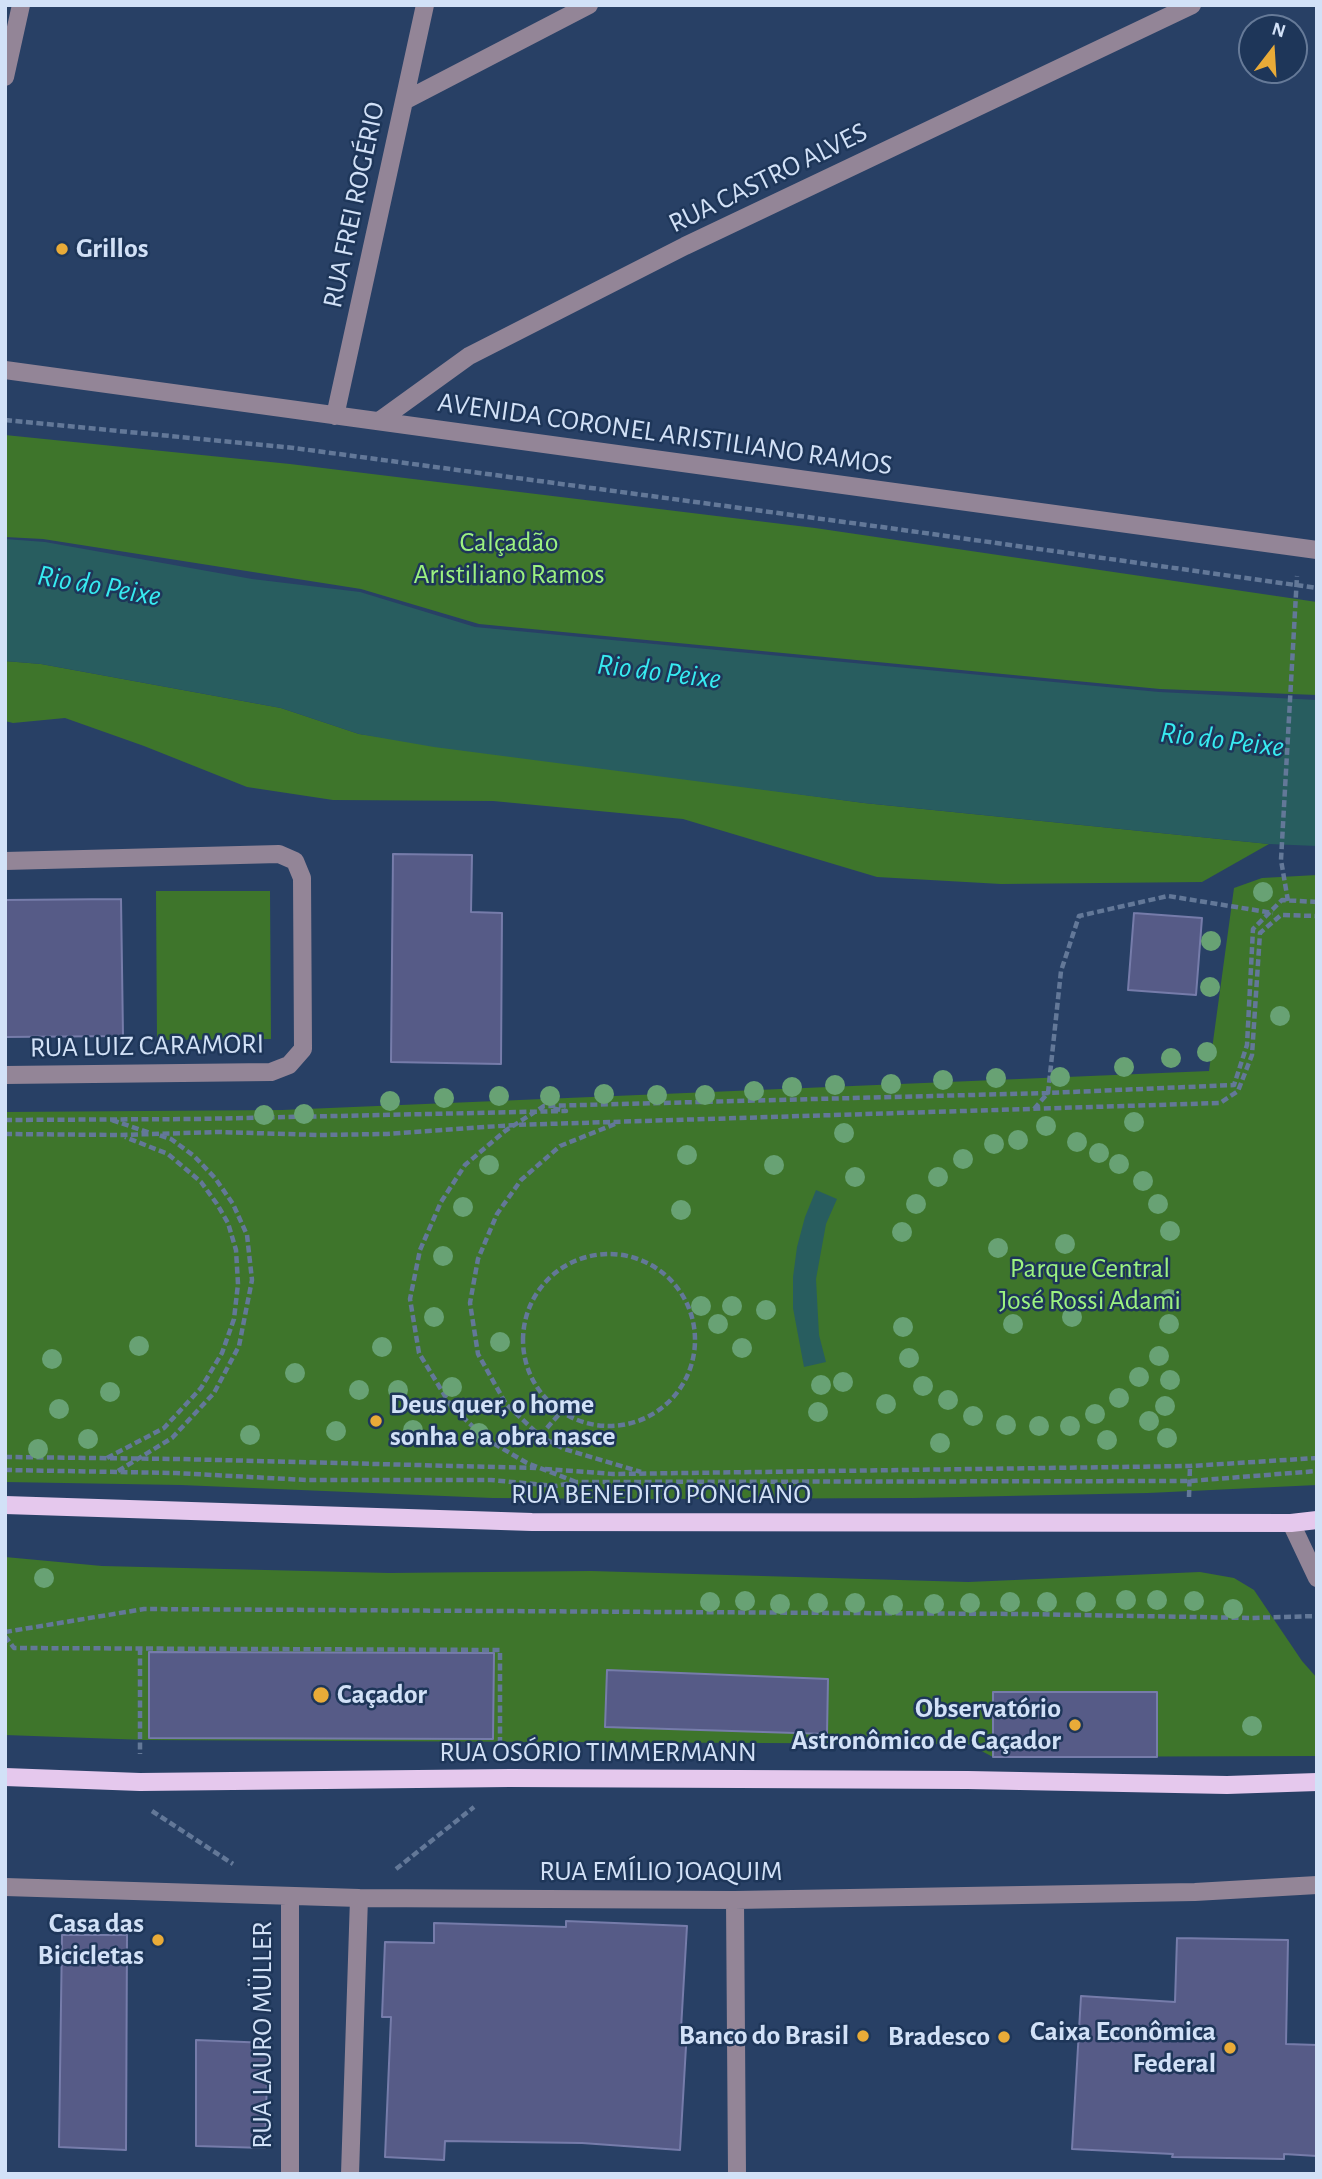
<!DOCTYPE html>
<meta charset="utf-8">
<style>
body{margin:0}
#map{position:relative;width:1322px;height:2179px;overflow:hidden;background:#284065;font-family:"Alegreya Sans",sans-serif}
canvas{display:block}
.frame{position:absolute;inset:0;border:7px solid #d2e1f7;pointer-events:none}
.north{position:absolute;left:1238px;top:14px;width:70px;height:70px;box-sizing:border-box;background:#1e3659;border:2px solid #667a98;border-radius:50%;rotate:17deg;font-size:19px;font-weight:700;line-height:28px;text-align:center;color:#d2e1f7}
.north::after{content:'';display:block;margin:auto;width:24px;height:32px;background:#e9ab38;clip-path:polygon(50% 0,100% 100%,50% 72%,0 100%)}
</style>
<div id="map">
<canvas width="1322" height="2179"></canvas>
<div class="frame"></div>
<div class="north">N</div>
</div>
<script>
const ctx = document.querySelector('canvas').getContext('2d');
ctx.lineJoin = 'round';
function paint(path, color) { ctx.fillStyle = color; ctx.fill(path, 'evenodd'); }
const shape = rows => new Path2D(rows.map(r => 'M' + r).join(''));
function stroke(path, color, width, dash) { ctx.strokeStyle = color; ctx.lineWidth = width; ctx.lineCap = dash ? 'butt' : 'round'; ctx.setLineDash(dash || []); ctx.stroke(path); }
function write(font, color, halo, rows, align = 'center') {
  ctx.font = font + ' "Alegreya Sans",sans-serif'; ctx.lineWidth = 5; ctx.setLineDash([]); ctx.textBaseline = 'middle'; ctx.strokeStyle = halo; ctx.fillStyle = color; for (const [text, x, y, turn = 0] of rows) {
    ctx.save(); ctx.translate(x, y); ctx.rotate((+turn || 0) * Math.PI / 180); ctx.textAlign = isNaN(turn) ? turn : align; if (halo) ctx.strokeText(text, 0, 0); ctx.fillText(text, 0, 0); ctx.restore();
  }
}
paint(shape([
 [5,435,290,464,815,528,1317,602,1317,695,1160,689,479,624,361,589,43,539,5,537],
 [5,661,41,664,281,708,359,734,864,803,1269,844,1202,882,1001,884,877,877,683,819,493,801,333,800,247,787,144,746,65,718,13,723,5,721],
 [1317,875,1317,1485,1148,1493,913,1498,653,1499,492,1498,181,1485,5,1482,5,1112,282,1110,1209,1071,1234,888,1262,878],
 [156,891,270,891,271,1039,157,1040],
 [5,1557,102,1566,389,1573,591,1571,968,1582,1200,1572,1234,1578,1254,1590,1302,1661,1317,1678,1317,1756,993,1757,968,1744,146,1740,5,1735]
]), '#3e752b');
paint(shape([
 [5,539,45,542,252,579,360,592,475,627,1159,692,1317,700,1317,846,1269,844,864,803,434,747,359,734,281,708,41,664,5,661],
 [816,1190,837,1199,826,1224,816,1279,819,1335,826,1362,804,1367,793,1308,793,1277,797,1247,805,1217]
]), '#285d5f');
const building = shape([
 [393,854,472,855,471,912,502,913,501,1064,391,1062,393,854],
 [121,899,123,1036,5,1037,5,900,121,899],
 [1134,913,1202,918,1196,995,1128,990,1134,913],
 [149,1652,494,1653,493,1739,149,1738,149,1652],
 [607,1670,828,1679,827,1734,605,1727,607,1670],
 [993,1692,1157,1692,1157,1757,993,1757,993,1692],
 [566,1921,687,1926,681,2029,687,2029,680,2150,582,2143,445,2141,444,2160,385,2157,391,2017,382,2017,385,1942,434,1943,434,1923,566,1927,566,1921],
 [62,1935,127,1935,126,2150,59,2147,62,1935],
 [1177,1938,1288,1940,1286,2044,1317,2045,1317,2156,1284,2154,1284,2159,1172,2157,1173,2154,1072,2149,1081,1996,1175,2002,1177,1938],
 [196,2040,268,2043,265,2148,196,2146,196,2040]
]);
paint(building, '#565b87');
stroke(building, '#767caa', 2);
stroke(shape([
 [5,420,294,448,889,528,1317,588],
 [1288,901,1281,860,1297,576],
 [1034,1109,1048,1093,1061,971,1079,916,1168,896,1273,913],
 [5,1120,197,1119,566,1111,551,1108],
 [112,1120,150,1133],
 [615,1124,560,1146,521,1180,497,1214,478,1259,470,1303,478,1354,506,1404,540,1436,564,1449,641,1472],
 [5,1134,121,1135,218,1132,319,1135,387,1134,514,1125,1220,1103,1238,1091,1252,1055,1260,933,1281,915,1317,916],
 '523 1340a86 86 0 1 1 172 0a86 86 0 1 1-172 0Z',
 [540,1436,561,1412],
 [5,1457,179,1459,536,1468],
 [107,1458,164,1428,201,1388,222,1353,234,1319,238,1284,236,1250,228,1223,217,1204,201,1182,168,1154,125,1137],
 [545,1469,613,1474,1190,1466,1317,1458],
 [5,1470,176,1473,306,1480,491,1480,556,1486,576,1482,1190,1481,1317,1471],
 [118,1471,172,1438,214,1393,239,1346,252,1280,247,1235,233,1204,215,1178,194,1156,171,1139,159,1135],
 [576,1482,527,1463,486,1439,451,1406,419,1353,410,1299,420,1250,441,1202,465,1165,505,1131,544,1106,1048,1093,1234,1085,1247,1045,1253,929,1282,900,1317,902],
 [1189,1497,1190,1466],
 [5,1632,144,1609,1024,1614,1250,1618,1317,1616],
 [5,1636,14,1648,500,1650,500,1745],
 [140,1648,140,1754],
 [152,1811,233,1864],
 [396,1869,474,1807]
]), '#637898', 4.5, [7, 3.5]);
stroke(shape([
 [5,77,21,5],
 [404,101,589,5],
 [5,370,1317,550],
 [335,416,425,5],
 [379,421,469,356,685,246,1192,5],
 [5,861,279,854,295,861,302,878,303,1049,289,1065,271,1072,5,1075],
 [1291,1523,1317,1578],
 [5,1887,359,1898,735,1900,1195,1892,1317,1885],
 [735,1900,737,2174],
 [290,2174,290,1897],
 [350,2174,359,1898]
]), '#938597', 18);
stroke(shape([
 [5,1505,532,1522,1291,1523,1317,1520],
 [5,1777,140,1782,510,1778,968,1780,1227,1785,1317,1782]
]), '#e5c8ed', 18);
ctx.fillStyle = '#68a274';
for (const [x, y] of [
 [1263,892],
 [1211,941],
 [1210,987],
 [1280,1016],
 [1207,1052],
 [1171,1058],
 [1124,1067],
 [1060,1077],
 [996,1078],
 [943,1080],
 [891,1084],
 [835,1085],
 [792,1087],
 [754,1091],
 [604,1094],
 [657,1095],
 [705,1095],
 [499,1096],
 [550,1096],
 [444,1098],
 [390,1101],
 [304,1114],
 [264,1115],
 [1134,1122],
 [1046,1126],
 [844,1133],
 [1018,1140],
 [1077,1142],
 [994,1144],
 [1099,1153],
 [687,1155],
 [963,1159],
 [1119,1164],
 [489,1165],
 [774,1165],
 [855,1177],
 [938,1177],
 [1143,1181],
 [916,1204],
 [1158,1204],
 [463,1207],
 [681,1210],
 [1170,1231],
 [902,1232],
 [1065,1244],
 [998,1248],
 [443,1256],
 [1169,1299],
 [701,1306],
 [732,1306],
 [766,1310],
 [434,1317],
 [1072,1317],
 [718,1324],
 [1013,1324],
 [1169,1324],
 [903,1327],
 [500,1342],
 [139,1346],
 [382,1347],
 [742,1348],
 [1159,1356],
 [909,1358],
 [52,1359],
 [295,1373],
 [1139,1377],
 [1170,1380],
 [843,1382],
 [821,1385],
 [923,1386],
 [452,1387],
 [359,1390],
 [398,1390],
 [110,1392],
 [1119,1398],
 [948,1400],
 [886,1404],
 [1165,1406],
 [59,1409],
 [818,1412],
 [1095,1414],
 [973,1416],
 [1149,1421],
 [1006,1425],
 [1039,1426],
 [1070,1426],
 [413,1430],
 [336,1431],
 [479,1433],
 [250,1435],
 [1167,1438],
 [88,1439],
 [1107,1440],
 [940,1443],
 [38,1449],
 [44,1578],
 [1126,1600],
 [1157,1600],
 [745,1601],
 [1194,1601],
 [710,1602],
 [1010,1602],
 [1047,1602],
 [1086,1602],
 [818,1603],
 [855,1603],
 [970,1603],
 [780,1604],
 [934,1604],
 [893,1605],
 [1233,1609],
 [1252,1726]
]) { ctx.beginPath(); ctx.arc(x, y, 10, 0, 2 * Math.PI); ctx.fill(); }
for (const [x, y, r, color] of [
 [62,249,7,"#e9ab38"],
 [376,1421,7,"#e9ab38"],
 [321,1695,9,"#e9ab38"],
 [1075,1725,7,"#e9ab38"],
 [158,1940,7,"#e9ab38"],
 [863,2036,7,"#e9ab38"],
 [1004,2037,7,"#e9ab38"],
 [1230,2048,7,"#e9ab38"]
]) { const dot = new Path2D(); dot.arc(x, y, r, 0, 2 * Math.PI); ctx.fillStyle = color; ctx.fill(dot); stroke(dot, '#1e3659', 2.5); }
write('28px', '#d2e1f7', '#1e3659', [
 ["RUA CASTRO ALVES",768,178,-26],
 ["RUA FREI ROGÉRIO",354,205,-78],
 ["AVENIDA CORONEL ARISTILIANO RAMOS",665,434,8],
 ["RUA LUIZ CARAMORI",147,1046,-1],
 ["RUA BENEDITO PONCIANO",661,1495],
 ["RUA OSÓRIO TIMMERMANN",598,1753],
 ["RUA EMÍLIO JOAQUIM",661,1872],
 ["RUA LAURO MÜLLER",263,2035,-90]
]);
write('bold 28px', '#d2e1f7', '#1e3659', [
 ["Grillos",76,249,"left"],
 ["Deus quer, o home",390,1405,"left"],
 ["sonha e a obra nasce",390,1437,"left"],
 ["Caçador",337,1695,"left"],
 ["Observatório",1061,1709],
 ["Astronômico de Caçador",1061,1741],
 ["Casa das",144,1924],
 ["Bicicletas",144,1956],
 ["Caixa Econômica",1216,2032],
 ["Federal",1216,2064],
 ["Banco do Brasil",849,2036],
 ["Bradesco",990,2037]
], 'right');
write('28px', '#9cf280', '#1e3659', [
 ["Calçadão",509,543],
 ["Aristiliano Ramos",509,575],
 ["Parque Central",1090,1269],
 ["José Rossi Adami",1090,1301]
]);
write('italic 30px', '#37ebf1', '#1e3659', [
 ["Rio do Peixe",99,586,10],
 ["Rio do Peixe",659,672,7],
 ["Rio do Peixe",1222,740,7]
]);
</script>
